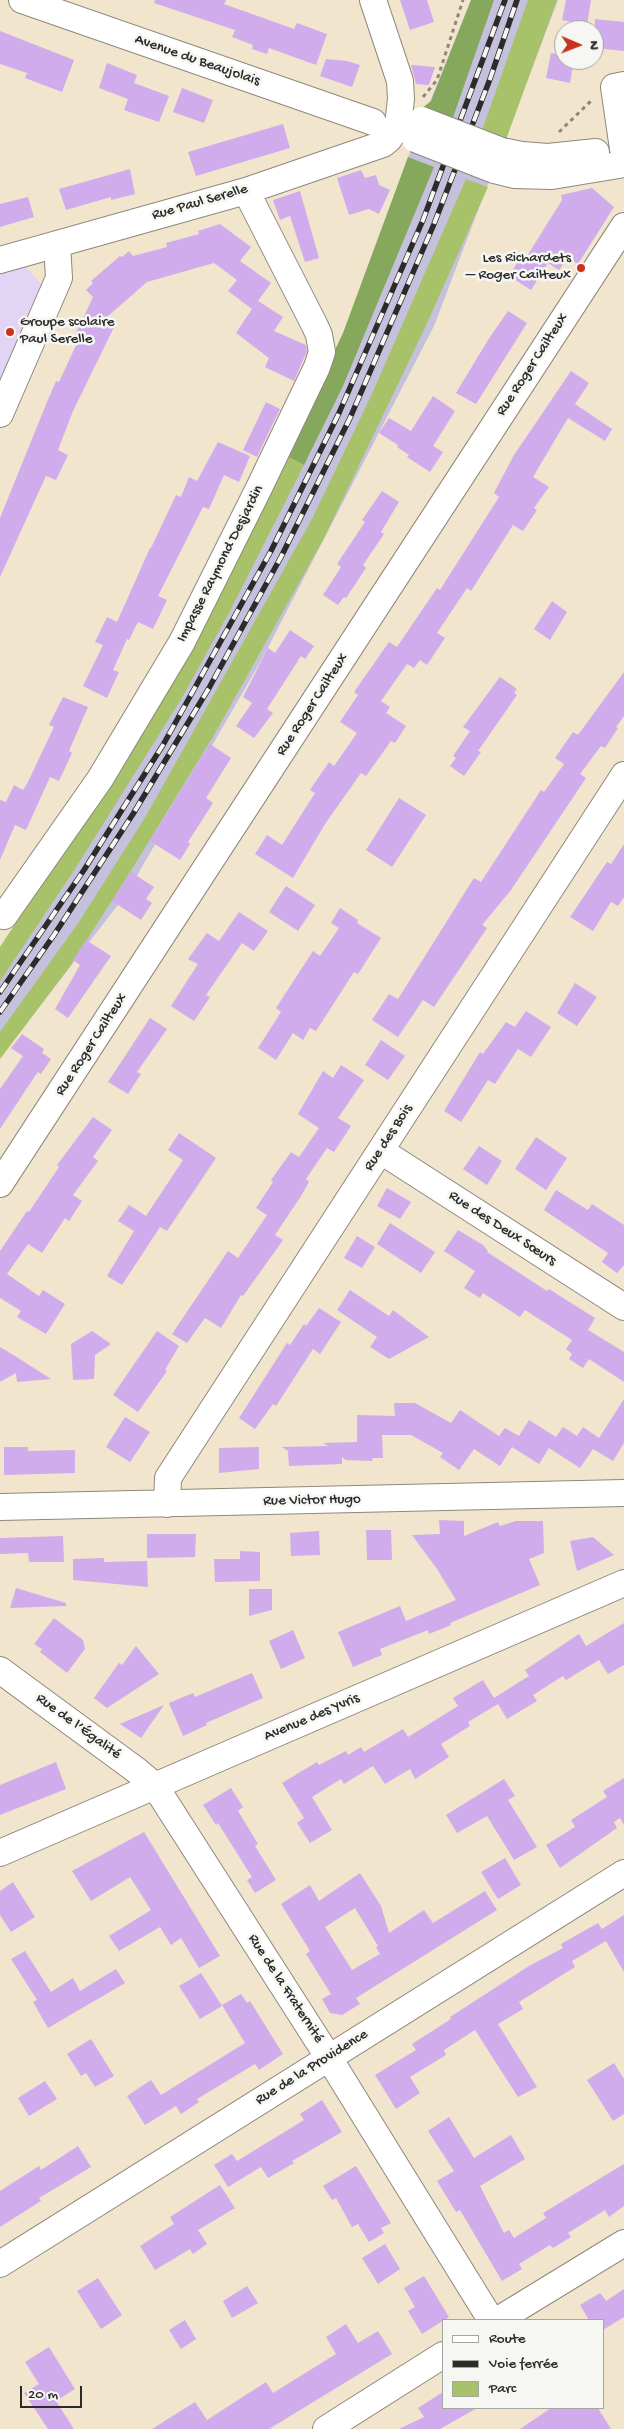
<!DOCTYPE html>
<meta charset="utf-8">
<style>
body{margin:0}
#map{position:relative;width:624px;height:2429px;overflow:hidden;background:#f1e5cd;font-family:"Gochi Hand",sans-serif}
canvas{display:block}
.legend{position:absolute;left:442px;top:2319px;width:162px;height:90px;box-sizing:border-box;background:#f6f6f2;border:1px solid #a5a5a2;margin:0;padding:6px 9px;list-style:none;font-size:15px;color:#2b2b2b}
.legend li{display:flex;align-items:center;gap:10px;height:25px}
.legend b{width:25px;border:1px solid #a5a5a2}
.north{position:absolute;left:554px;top:20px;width:50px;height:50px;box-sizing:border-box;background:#f6f6f2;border:1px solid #a5a5a2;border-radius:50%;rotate:91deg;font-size:14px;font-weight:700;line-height:20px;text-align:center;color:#2b2b2b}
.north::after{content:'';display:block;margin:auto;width:18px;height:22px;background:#c8321e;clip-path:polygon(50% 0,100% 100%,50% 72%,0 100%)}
.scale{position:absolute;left:20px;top:2386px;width:62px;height:22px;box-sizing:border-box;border:2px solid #2b2b2b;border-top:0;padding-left:6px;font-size:15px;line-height:18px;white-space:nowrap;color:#2b2b2b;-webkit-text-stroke:4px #f6f6f2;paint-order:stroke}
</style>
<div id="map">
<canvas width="624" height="2429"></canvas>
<ul class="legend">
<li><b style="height:6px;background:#fff"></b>Route</li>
<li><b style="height:6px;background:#2b2b2b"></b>Voie ferrée</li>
<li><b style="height:14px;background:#a7c268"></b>Parc</li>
</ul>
<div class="north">N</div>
<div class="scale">20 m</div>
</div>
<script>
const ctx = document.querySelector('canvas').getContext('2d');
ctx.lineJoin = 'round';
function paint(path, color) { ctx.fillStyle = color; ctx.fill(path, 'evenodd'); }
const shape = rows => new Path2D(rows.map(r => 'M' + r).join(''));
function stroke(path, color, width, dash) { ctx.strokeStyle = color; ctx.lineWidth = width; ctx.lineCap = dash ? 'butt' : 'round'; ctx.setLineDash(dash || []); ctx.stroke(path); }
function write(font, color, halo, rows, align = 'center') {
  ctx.font = font + ' "Gochi Hand",sans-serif'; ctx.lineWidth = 5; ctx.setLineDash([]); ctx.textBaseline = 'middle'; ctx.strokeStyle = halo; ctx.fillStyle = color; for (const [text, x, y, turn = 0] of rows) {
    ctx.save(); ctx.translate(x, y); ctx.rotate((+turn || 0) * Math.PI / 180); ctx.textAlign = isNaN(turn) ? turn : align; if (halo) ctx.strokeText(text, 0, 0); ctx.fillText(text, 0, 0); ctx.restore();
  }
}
paint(shape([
 [24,265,41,284,0,380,0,272]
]), '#e1d4f4');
paint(shape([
 [471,0,558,0,434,326,262,659,127,893,0,1058,0,948,70,846,319,401,411,149]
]), '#c5c0db');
paint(shape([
 [528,0,557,0,504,145,480,136],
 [466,179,488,187,423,332,323,540,214,735,127,877,68,969,0,1059,0,1032,79,922,146,816,312,519,372,394],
 [285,455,304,465,231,609,180,701,75,869,0,981,0,947,129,751]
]), '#a7c268');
paint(shape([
 [471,0,494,0,450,126,421,109,431,101],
 [408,157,434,167,343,386,304,465,285,455,343,333]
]), '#85a85c');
paint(shape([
 [155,0,226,0,224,4,294,29,297,23,327,34,316,65,269,48,267,54,252,49,253,45,232,37,235,30,154,3],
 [400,0,427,0,434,22,410,30],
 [566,0,591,0,587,25,562,20],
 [595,19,624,22,624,51,594,48],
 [0,31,74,60,62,92,25,78,27,73,0,64],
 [551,53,564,55,564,60,574,60,570,83,546,78],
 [326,59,347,61,360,65,352,87,320,76],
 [107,63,137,75,134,83,169,96,159,122,124,110,128,99,99,88],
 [411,65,435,67,429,85,416,84],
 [182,88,213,100,204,123,173,112],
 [283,124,290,148,196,176,188,152],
 [130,169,135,194,111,200,111,197,66,210,59,189],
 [361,170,365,178,376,175,379,185,390,190,379,214,369,209,349,215,337,178],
 [592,188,614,207,578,264,568,258,559,270,548,263,531,290,509,276,520,258,524,261,562,200,561,195],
 [300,191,319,258,305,262,290,216,280,220,273,200],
 [28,197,34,217,0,227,0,204],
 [220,224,251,247,240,261,271,283,258,301,283,317,274,331,306,345,307,351,294,381,265,367,269,358,236,333,252,309,228,291,237,280,214,263,147,282,107,317,117,321,73,411,58,450,68,455,56,480,46,476,0,577,0,518,47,402,56,381,59,382,78,341,73,339,93,297,86,290,93,283,91,281,120,256,122,257,129,251,133,256,167,247,166,243,199,234,198,231],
 [508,311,527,323,476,404,456,393,488,340],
 [571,371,589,383,575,404,612,429,605,441,568,418,533,477,549,487,534,508,537,510,523,531,513,525,471,591,467,588,437,633,445,638,427,665,420,660,414,668,407,664,381,701,390,707,386,713,406,726,395,743,391,741,366,776,361,773,325,824,293,878,255,854,267,835,282,845,315,793,310,790,329,762,334,766,357,733,340,722,358,695,354,692,389,642,397,647,437,588,440,590,499,497,494,493,514,455],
 [433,396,455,411,433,446,443,452,430,472,407,457,409,455,397,447,398,445,379,433,389,418,411,431],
 [266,402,280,409,257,457,243,450],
 [218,442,250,456,239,482,224,475,209,509,203,507,158,596,167,600,153,629,138,622,129,640,127,639,113,670,119,672,107,698,83,686,103,645,95,642,107,617,117,622,150,548,151,548,176,495,181,497,189,477,197,481],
 [382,491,399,502,381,532,384,534,363,565,366,568,346,598,344,597,338,605,323,595,341,567,337,564,365,522,362,520],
 [552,601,567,612,550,640,534,629],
 [290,630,314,646,305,659,301,656,267,709,273,713,254,738,236,726,252,703,243,697,268,648,275,653],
 [624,672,624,716,616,727,618,728,605,748,601,746,580,774,586,778,511,890,482,925,487,928,434,1007,423,1000,398,1037,372,1020,389,994,398,999,474,878,481,882,541,790,544,792,564,764,555,758,573,732,578,735],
 [500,677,517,689,514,693,517,695,478,751,481,752,464,776,450,766,456,758,453,756,470,731,463,727],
 [63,697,88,707,69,751,72,753,59,781,50,777,26,830,15,825,0,860,0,800,6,802,14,785,23,790,27,784,54,727,49,725],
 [210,744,231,758,206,798,213,803,188,842,190,844,180,860,150,841],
 [399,798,426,815,392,867,366,850],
 [624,844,624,897,618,906,611,902,593,931,570,917,607,862,611,864],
 [131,872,154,887,146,899,152,903,141,920,112,901],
 [286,886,315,905,298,931,269,912],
 [340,908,358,920,357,923,381,938,358,974,354,972,316,1031,310,1028,303,1040,293,1033,276,1060,258,1048,281,1012,276,1008,313,951,320,956,339,928,331,923],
 [239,912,268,931,254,951,242,943,206,995,210,997,194,1021,171,1006,198,964,188,959,207,933,219,941],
 [86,940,111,956,68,1018,55,1009,80,965,73,960],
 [575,983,597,997,577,1026,557,1013],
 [526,1011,551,1027,531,1057,518,1049,495,1084,488,1080,461,1122,444,1111,480,1052,483,1054,506,1022,515,1027],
 [150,1018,167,1029,137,1072,141,1074,128,1094,108,1082],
 [22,1034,44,1049,42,1053,51,1059,41,1074,38,1072,33,1079,0,1129,0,1089,23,1056,11,1048],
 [381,1040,405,1056,388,1080,365,1065],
 [341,1065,364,1080,338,1118,351,1126,334,1152,327,1148,306,1179,309,1182,301,1196,275,1235,283,1240,243,1296,241,1295,221,1328,205,1318,187,1343,172,1334,228,1251,238,1258,267,1215,256,1208,273,1182,271,1180,291,1152,299,1157,319,1128,298,1114,323,1071,333,1078],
 [93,1117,112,1130,93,1157,98,1161,73,1195,82,1201,69,1221,65,1218,42,1253,28,1244,7,1274,39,1296,43,1290,65,1304,46,1334,17,1317,21,1311,0,1298,0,1251,27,1211,29,1212,59,1167,57,1165],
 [179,1133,216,1158,167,1231,160,1227,122,1285,107,1276,134,1231,118,1221,129,1205,146,1216,183,1160,168,1150],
 [536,1137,567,1158,546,1190,515,1169],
 [479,1146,502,1161,487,1185,463,1169],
 [387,1188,411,1202,400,1219,377,1206],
 [556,1190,588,1210,592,1204,624,1225,624,1265,617,1273,602,1262,608,1253,544,1210],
 [390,1223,435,1252,421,1273,377,1244],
 [458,1230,483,1245,488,1251,487,1252,547,1291,549,1289,595,1318,588,1330,624,1352,624,1382,589,1359,583,1368,569,1359,572,1354,566,1349,572,1340,525,1310,520,1317,483,1293,480,1298,464,1288,475,1271,444,1251],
 [357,1236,375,1247,362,1268,344,1258],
 [350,1290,389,1316,393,1310,429,1337,389,1359,370,1347,377,1337,337,1310],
 [319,1308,341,1322,320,1354,313,1349,276,1406,273,1404,255,1429,239,1418,287,1343,290,1345,304,1324,306,1326],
 [92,1331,111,1344,95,1355,94,1379,73,1380,71,1344],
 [157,1331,179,1346,165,1370,167,1371,138,1412,113,1395],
 [0,1347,15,1356,51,1379,17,1382,16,1373,0,1382],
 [624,1399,624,1443,613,1461,593,1449,580,1468,549,1448,539,1464,512,1447,500,1466,474,1449,459,1470,440,1457,443,1453,411,1435,382,1435,383,1458,373,1458,372,1461,346,1460,342,1457,342,1464,289,1466,288,1451,282,1447,328,1446,323,1443,357,1442,357,1415,395,1416,394,1403,415,1403,451,1423,460,1410,499,1436,505,1428,519,1436,529,1420,556,1437,563,1427,577,1436,583,1427,599,1438],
 [125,1417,150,1432,130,1462,106,1447],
 [4,1447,28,1447,28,1451,75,1450,75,1473,4,1475],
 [259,1447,259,1469,219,1473,219,1448],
 [439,1520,464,1521,464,1536,498,1522,500,1526,516,1521,543,1521,544,1553,529,1559,540,1585,450,1623,451,1625,429,1634,428,1630,380,1649,382,1655,353,1667,338,1632,400,1606,406,1621,456,1600,437,1569,412,1535,440,1534],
 [366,1530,391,1530,392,1560,367,1560],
 [319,1531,320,1555,291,1556,290,1533],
 [147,1534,196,1534,195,1557,147,1558],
 [63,1536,64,1562,29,1562,28,1553,0,1554,0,1538],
 [593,1537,614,1555,577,1571,570,1541],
 [240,1551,260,1552,260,1581,215,1582,214,1559,240,1559],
 [104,1558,104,1562,147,1561,148,1587,73,1580,73,1559],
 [16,1588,66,1603,66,1606,10,1608],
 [249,1589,272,1589,272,1610,249,1616],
 [54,1618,83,1640,85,1649,67,1673,40,1652,42,1649,34,1644],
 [624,1623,624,1665,608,1674,599,1660,566,1680,563,1676,533,1695,537,1701,507,1719,498,1704,468,1722,470,1726,441,1744,449,1757,415,1779,410,1769,385,1784,373,1766,344,1784,341,1779,312,1797,332,1830,310,1843,297,1823,304,1818,282,1783,317,1762,319,1765,346,1751,348,1755,361,1747,364,1752,403,1729,408,1737,458,1706,453,1698,483,1680,494,1698,529,1676,525,1670,579,1634,586,1646],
 [293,1630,305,1658,281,1669,269,1641],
 [136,1646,159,1674,107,1708,94,1698,119,1663,122,1665],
 [252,1673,263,1698,206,1723,207,1725,183,1736,169,1703,193,1693,195,1697],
 [164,1705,141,1738,120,1724],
 [56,1762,66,1789,0,1815,0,1785],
 [624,1778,624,1825,620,1818,614,1822,617,1828,560,1868,546,1845,575,1827,571,1820,607,1797,603,1791],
 [504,1779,515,1796,508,1800,537,1847,514,1860,487,1816,457,1833,446,1815],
 [231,1788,243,1807,238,1811,258,1844,255,1846,276,1880,255,1893,247,1880,252,1877,218,1823,216,1825,203,1805],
 [144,1832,220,1956,199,1968,181,1938,171,1945,160,1927,119,1951,109,1936,151,1910,130,1877,91,1901,72,1871],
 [505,1858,521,1885,498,1899,481,1872],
 [360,1873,381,1906,389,1933,424,1910,433,1923,485,1891,497,1910,356,1998,360,2004,342,2015,330,2013,322,1999,331,1994,306,1954,310,1951,281,1904,310,1885,319,1901],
 [355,1908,378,1946,376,1947,380,1954,352,1970,325,1927],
 [13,1882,35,1917,11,1932,0,1915,0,1891],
 [624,1915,624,1972,606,1941,572,1961,575,1967,519,2002,523,2009,498,2024,537,2087,518,2097,475,2030,444,2050,446,2055,410,2077,420,2093,396,2109,375,2075,416,2050,412,2044,451,2019,450,2017,529,1966,563,1948,561,1944,598,1923,602,1929],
 [25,1951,51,1992,73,1978,80,1991,116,1969,125,1983,48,2028,33,2002,37,2000,11,1959],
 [201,1973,222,2006,200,2019,179,1986],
 [241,1994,247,2003,250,2001,283,2054,259,2070,255,2064,197,2099,199,2102,181,2114,176,2106,145,2125,127,2096,151,2080,161,2095,245,2043,222,2005],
 [91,2039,114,2076,95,2087,86,2073,81,2076,67,2054],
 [614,2063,624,2079,624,2114,613,2121,587,2080],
 [45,2081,57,2099,29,2116,18,2098],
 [322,2100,342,2132,292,2161,294,2163,268,2178,261,2167,228,2187,214,2165,232,2154,237,2161,304,2120,300,2114],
 [449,2117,474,2158,511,2135,525,2159,480,2186,504,2233,509,2230,514,2238,546,2218,543,2213,624,2164,624,2206,609,2217,605,2210,568,2233,571,2237,553,2248,550,2245,519,2264,522,2269,502,2281,460,2210,456,2212,437,2181,454,2171,428,2131],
 [78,2146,91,2167,39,2198,41,2201,0,2227,0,2191,39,2166,41,2170],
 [356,2166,391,2223,381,2228,384,2233,369,2242,358,2224,352,2227,336,2198,332,2200,323,2186],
 [220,2185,235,2208,198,2230,207,2244,193,2254,190,2249,155,2270,140,2246,174,2224,170,2217],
 [385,2244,400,2269,378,2284,362,2258],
 [424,2276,449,2317,422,2334,408,2311,415,2307,404,2288],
 [98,2278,122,2315,101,2329,77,2291],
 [247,2286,258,2303,232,2318,223,2301],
 [624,2289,624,2317,603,2330,603,2320,589,2320,580,2305,600,2293,606,2301],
 [185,2320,196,2339,181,2349,169,2330],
 [346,2324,358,2343,378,2331,392,2354,269,2429,152,2429,195,2402,207,2420,266,2382,273,2393,336,2354,326,2337],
 [49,2347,75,2389,56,2401,74,2429,48,2429,24,2393,39,2384,25,2362],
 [443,2392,443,2408,477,2408,440,2429,399,2429,424,2417,418,2408],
 [551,2408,598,2408,611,2429,520,2429]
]), '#d0aced');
const minor = shape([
 [22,0,373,122],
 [623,149,614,87,624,85],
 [502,151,522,155,548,157,596,152],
 [494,170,514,175,552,176,624,164],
 [0,260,246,191,383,144,389,139,398,125,401,99,400,81,373,0],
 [0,414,59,278,57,244],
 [4,916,100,779,182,642,258,490,317,367,322,352,319,335,315,326,246,191],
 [381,1151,624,1307],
 [0,1184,624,226],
 [167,1504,168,1478,624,775],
 [0,1507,624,1493],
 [0,1670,136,1770,155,1786,329,2058,491,2320],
 [0,1853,624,1583],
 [0,2264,624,1873],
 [498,2320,624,2243],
 [326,2429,443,2355]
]);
stroke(minor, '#8e887c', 28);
stroke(shape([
 [423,97,437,80,463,0],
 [559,132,592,100]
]), '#8e887c', 3, [4, 4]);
stroke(minor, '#fff', 26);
const rail = shape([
 [0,992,84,870,163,745,271,551,339,413,423,220,505,0],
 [0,1012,54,935,133,814,209,688,281,557,350,418,434,224,490,79,517,0]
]);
stroke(rail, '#2b2b2b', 5.5);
stroke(rail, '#f6f6f2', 4, [11]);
const minorBridge = shape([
 [422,120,502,151],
 [415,139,494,170]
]);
stroke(minorBridge, '#8e887c', 28, []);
stroke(minorBridge, '#fff', 26);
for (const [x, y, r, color] of [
 [581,268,5,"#c8321e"],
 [10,332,5,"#c8321e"]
]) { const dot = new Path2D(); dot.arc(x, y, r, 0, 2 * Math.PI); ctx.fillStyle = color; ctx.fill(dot); stroke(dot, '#f6f6f2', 2); }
write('15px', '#2b2b2b', '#f6f6f2', [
 ["Avenue du Beaujolais",197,61,19],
 ["Rue Paul Serelle",200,203,-16],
 ["Rue Roger Cailteux",533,365,-57],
 ["Impasse Raymond Desjardin",221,564,-63],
 ["Rue Roger Cailteux",313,705,-57],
 ["Rue Roger Cailteux",92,1045,-57],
 ["Rue des Bois",389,1138,-57],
 ["Rue des Deux Sœurs",502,1229,33],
 ["Rue Victor Hugo",312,1501,-1],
 ["Avenue des Yvris",312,1718,-23],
 ["Rue de l’Égalité",78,1727,36],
 ["Rue de la Fraternité",285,1989,57],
 ["Rue de la Providence",312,2068,-32]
]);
write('15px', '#2b2b2b', '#f6f6f2', [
 ["Les Richardets",571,259],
 ["– Roger Cailteux",571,276],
 ["Groupe scolaire",20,323,"left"],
 ["Paul Serelle",20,340,"left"]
], 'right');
</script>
